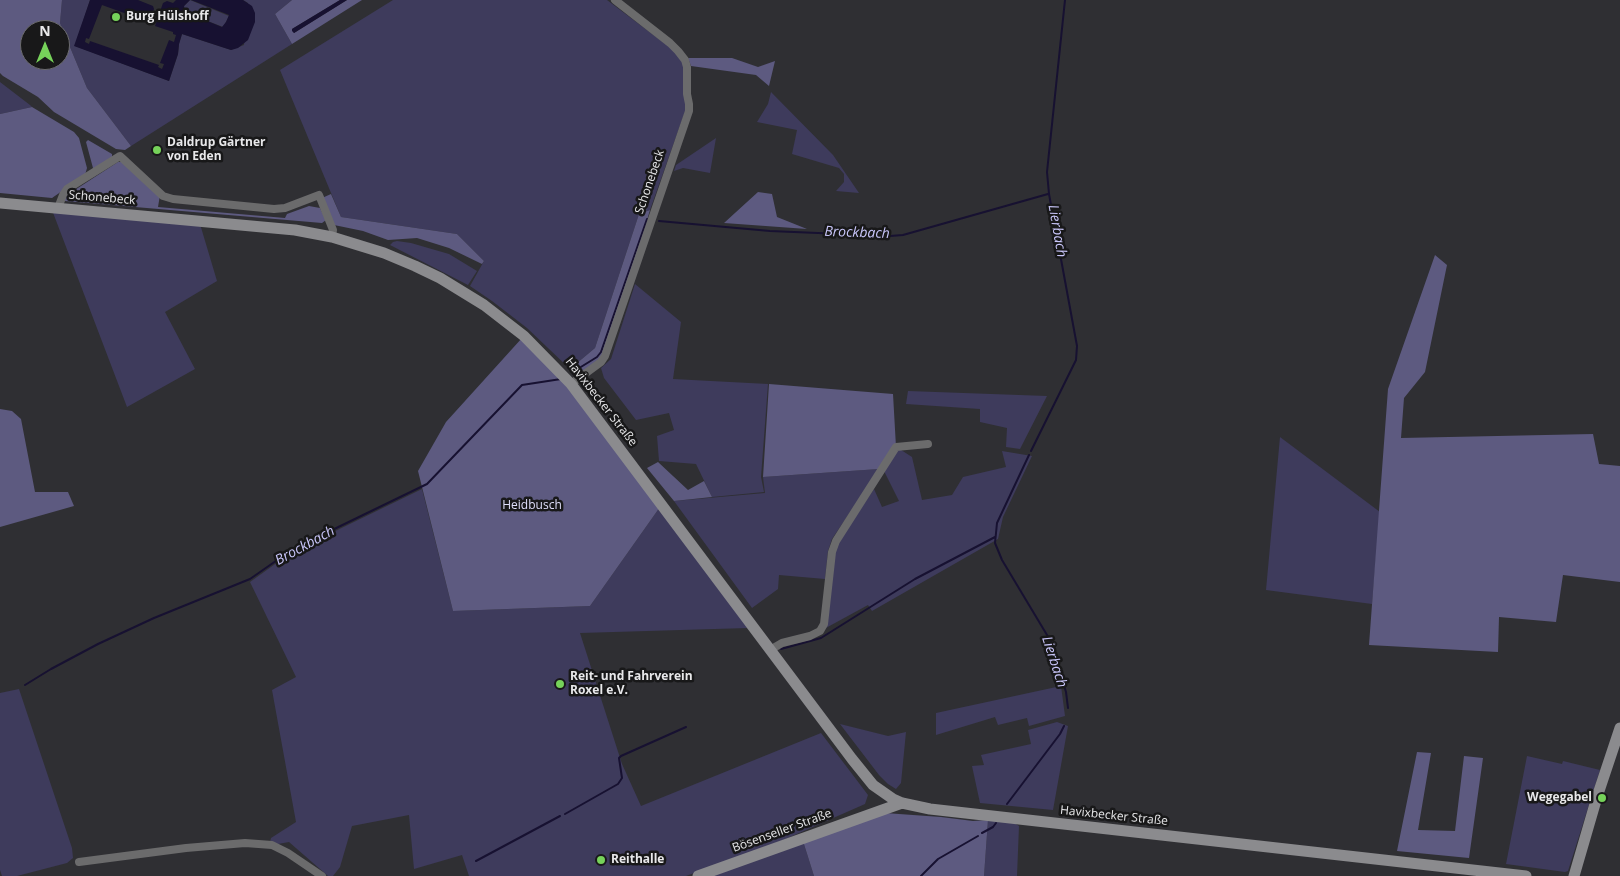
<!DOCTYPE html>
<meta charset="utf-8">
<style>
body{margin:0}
#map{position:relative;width:1620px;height:876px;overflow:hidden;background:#2f2f33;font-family:"Open Sans",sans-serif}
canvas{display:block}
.north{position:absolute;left:20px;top:20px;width:50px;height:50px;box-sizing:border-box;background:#181819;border:1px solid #6b6b6d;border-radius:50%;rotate:0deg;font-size:14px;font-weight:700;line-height:20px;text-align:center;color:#e8e8ea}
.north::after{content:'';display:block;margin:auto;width:18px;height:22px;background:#76d25a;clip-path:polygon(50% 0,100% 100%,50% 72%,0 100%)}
</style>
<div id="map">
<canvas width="1620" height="876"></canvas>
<div class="north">N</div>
</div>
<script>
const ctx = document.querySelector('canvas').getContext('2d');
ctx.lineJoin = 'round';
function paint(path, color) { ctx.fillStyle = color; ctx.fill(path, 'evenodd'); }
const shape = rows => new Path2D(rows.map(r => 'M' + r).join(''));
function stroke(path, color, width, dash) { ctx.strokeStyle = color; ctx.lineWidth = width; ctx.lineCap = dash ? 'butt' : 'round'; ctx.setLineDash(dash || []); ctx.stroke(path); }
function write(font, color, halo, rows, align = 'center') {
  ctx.font = font + ' "Open Sans",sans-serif'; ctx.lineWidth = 5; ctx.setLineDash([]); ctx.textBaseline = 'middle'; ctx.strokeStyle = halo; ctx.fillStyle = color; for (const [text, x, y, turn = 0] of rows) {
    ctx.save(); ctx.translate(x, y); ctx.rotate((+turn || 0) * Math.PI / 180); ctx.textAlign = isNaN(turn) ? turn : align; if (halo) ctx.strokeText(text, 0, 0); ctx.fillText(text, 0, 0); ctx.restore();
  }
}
paint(shape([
 [62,0,90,0,75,46,169,81,178,54,179,44,182,34,231,50,244,45,248,3,243,0,292,0,275,14,292,44,131,146,87,88,60,23],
 [190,0,229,16,226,22,223,27,185,12,184,6],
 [393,0,607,0,676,52,683,61,687,106,650,210,639,214,595,348,570,369,527,328,492,301,470,286,484,261,457,234,341,217,280,70],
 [0,82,30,105,32,107,0,114],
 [771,92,833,155,859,193,836,191,844,182,844,174,839,168,792,154,797,130,757,122,768,104],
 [716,138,710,173,683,168,674,171,676,165],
 [52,210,200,224,217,281,165,312,195,369,127,407],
 [397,241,411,243,449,254,477,271,468,285,390,245,393,242],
 [635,284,681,322,673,379,768,384,761,477,764,492,712,497,696,464,659,461,657,436,674,430,669,413,636,420,604,378,601,368,611,359],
 [908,391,1047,396,1020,449,1006,447,1007,428,980,422,980,409,906,404],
 [1280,437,1380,512,1372,604,1266,590],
 [898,448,912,457,922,500,952,495,963,477,1006,467,1002,451,1032,456,1003,517,998,539,872,611,868,605,824,629,835,553,838,542,874,489,882,507,899,501,884,471],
 [879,469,832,539,828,551,825,579,779,575,778,589,752,608,674,501,765,493,763,477],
 [422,489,453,611,590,606,660,507,748,628,580,633,622,764,641,806,821,733,868,795,865,804,781,841,686,876,469,876,462,855,414,869,409,815,352,826,340,867,333,876,328,876,289,842,278,844,270,842,271,838,296,822,272,690,296,677,250,582,292,552],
 [1061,686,1065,716,1029,726,1027,718,998,725,995,717,936,735,936,713],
 [19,689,72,848,73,858,67,863,17,876,2,876,0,870,0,693],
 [1057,722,1068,726,1053,810,980,803,972,766,984,765,981,755,1031,744,1028,730],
 [840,724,888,736,906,732,901,783,896,789,888,784,879,775],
 [1527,756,1562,764,1563,761,1600,770,1568,871,1565,872,1506,864],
 [988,820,1014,823,1019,826,1017,876,984,876],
 [803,841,814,876,710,876]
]), '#3e3b5c');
paint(shape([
 [0,0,62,0,60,23,87,88,131,146,125,150,116,149,54,112,38,97,3,76,0,73],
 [30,30,60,30,60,60,30,60],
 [292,0,340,0,292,29,294,33,347,0,362,0,292,44,275,14],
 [688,58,732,58,758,67,775,61,769,86,756,75,691,66],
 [32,107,74,132,79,138,87,168,85,175,52,198,0,193,0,114],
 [88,140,112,154,112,158,95,169,93,168,86,142],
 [118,162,122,162,160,195,158,207,285,218,287,214,309,206,320,208,326,220,322,223,65,201,64,197],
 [758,192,772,194,777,217,807,229,724,223],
 [331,194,341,217,457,234,484,261,482,264,449,248,417,238,388,240,363,231,334,225,322,198],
 [650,210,633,267,600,360,576,377,570,369,595,348,639,214],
 [1435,255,1447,265,1425,372,1404,398,1401,438,1593,434,1599,464,1620,466,1620,582,1563,575,1556,622,1499,617,1498,652,1369,645,1388,389],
 [522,338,570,386,660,507,590,606,453,611,418,471,446,422],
 [769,384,893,394,896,447,879,469,763,477],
 [0,409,12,411,21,419,35,492,68,492,74,506,0,527],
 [658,462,688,490,704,481,712,497,674,501,647,468],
 [1417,752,1431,753,1418,830,1455,831,1464,756,1483,758,1469,858,1397,851],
 [885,813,941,817,973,821,988,820,984,876,814,876,803,841]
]), '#5d5a80');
paint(shape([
 [90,0,138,0,153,6,154,9,149,22,102,5,89,39,86,38,85,42,89,44,90,41,159,65,158,67,162,69,164,64,160,63,169,40,174,42,176,35,173,34,173,32,155,26,163,3,167,1,173,3,176,0,190,0,184,6,185,12,222,27,226,22,229,15,191,0,243,0,252,6,255,13,255,22,248,40,238,48,231,50,182,34,179,44,178,54,169,81,74,46],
 [340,0,347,0,294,33,292,31,292,29]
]), '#171131');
stroke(shape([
 [659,221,770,231,890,236,903,235,1048,194],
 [576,370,597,357,601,352,647,219],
 [1031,451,1076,360,1077,346,1049,194,1047,172,1065,0],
 [1029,455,997,523,995,543,1002,560,1050,640,1066,692,1068,708],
 [781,649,821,638,915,579,995,537],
 [25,685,51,669,98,644,154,618,250,579,293,549,427,484,522,385,561,379],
 [1007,804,1060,734,1064,726],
 [565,814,618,784,622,778,619,758,621,756,686,727],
 [982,833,993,827,996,823],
 [476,861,560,816],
 [921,876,938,859,978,836]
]), '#171131', 2);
stroke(shape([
 [58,208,63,195,67,189,120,156,163,196,173,199,274,209,285,208,319,195,333,230,332,237],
 [571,384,601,362,605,356,689,111,689,104,687,94,687,67,685,60,678,51,670,43,615,0],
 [770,650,782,643,810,636,820,631,824,624,832,552,836,541,896,447,928,444],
 [79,862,186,848,245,843,272,845,288,853,322,876]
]), '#6b6b6c', 8);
stroke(shape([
 [0,203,295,230,332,237,384,253,415,266,440,278,484,305,524,336,571,384,852,759,873,785,893,799,902,803,930,809,1526,876],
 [698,876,902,803],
 [1574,876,1597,797,1620,728]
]), '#8b8b8e', 11);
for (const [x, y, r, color] of [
 [116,17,5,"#76d25a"],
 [157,150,5,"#76d25a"],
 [560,684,5,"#76d25a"],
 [1602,798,5,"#76d25a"],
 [601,860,5,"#76d25a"]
]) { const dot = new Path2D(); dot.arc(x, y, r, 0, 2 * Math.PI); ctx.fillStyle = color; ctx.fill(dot); stroke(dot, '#181819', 2); }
write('bold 12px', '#e8e8ea', '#181819', [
 ["Burg Hülshoff",126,17],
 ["Daldrup Gärtner",167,143],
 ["von Eden",167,157],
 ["Reit- und Fahrverein",570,677],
 ["Roxel e.V.",570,691],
 ["Wegegabel",1592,798,"right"],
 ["Reithalle",611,860]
], 'left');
write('12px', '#e8e8ea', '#181819', [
 ["Schonebeck",650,182,-71],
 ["Schonebeck",102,198,5],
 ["Havixbecker Straße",601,402,52],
 ["Havixbecker Straße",1114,816,6],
 ["Bösenseller Straße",782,831,-20]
]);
write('12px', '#dfdef9', '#181819', [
 ["Heidbusch",532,506]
]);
write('italic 14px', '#c9c6fa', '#181819', [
 ["Lierbach",1057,231,80],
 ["Brockbach",857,233,2],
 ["Brockbach",305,546,-29],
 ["Lierbach",1054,662,72]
]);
</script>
